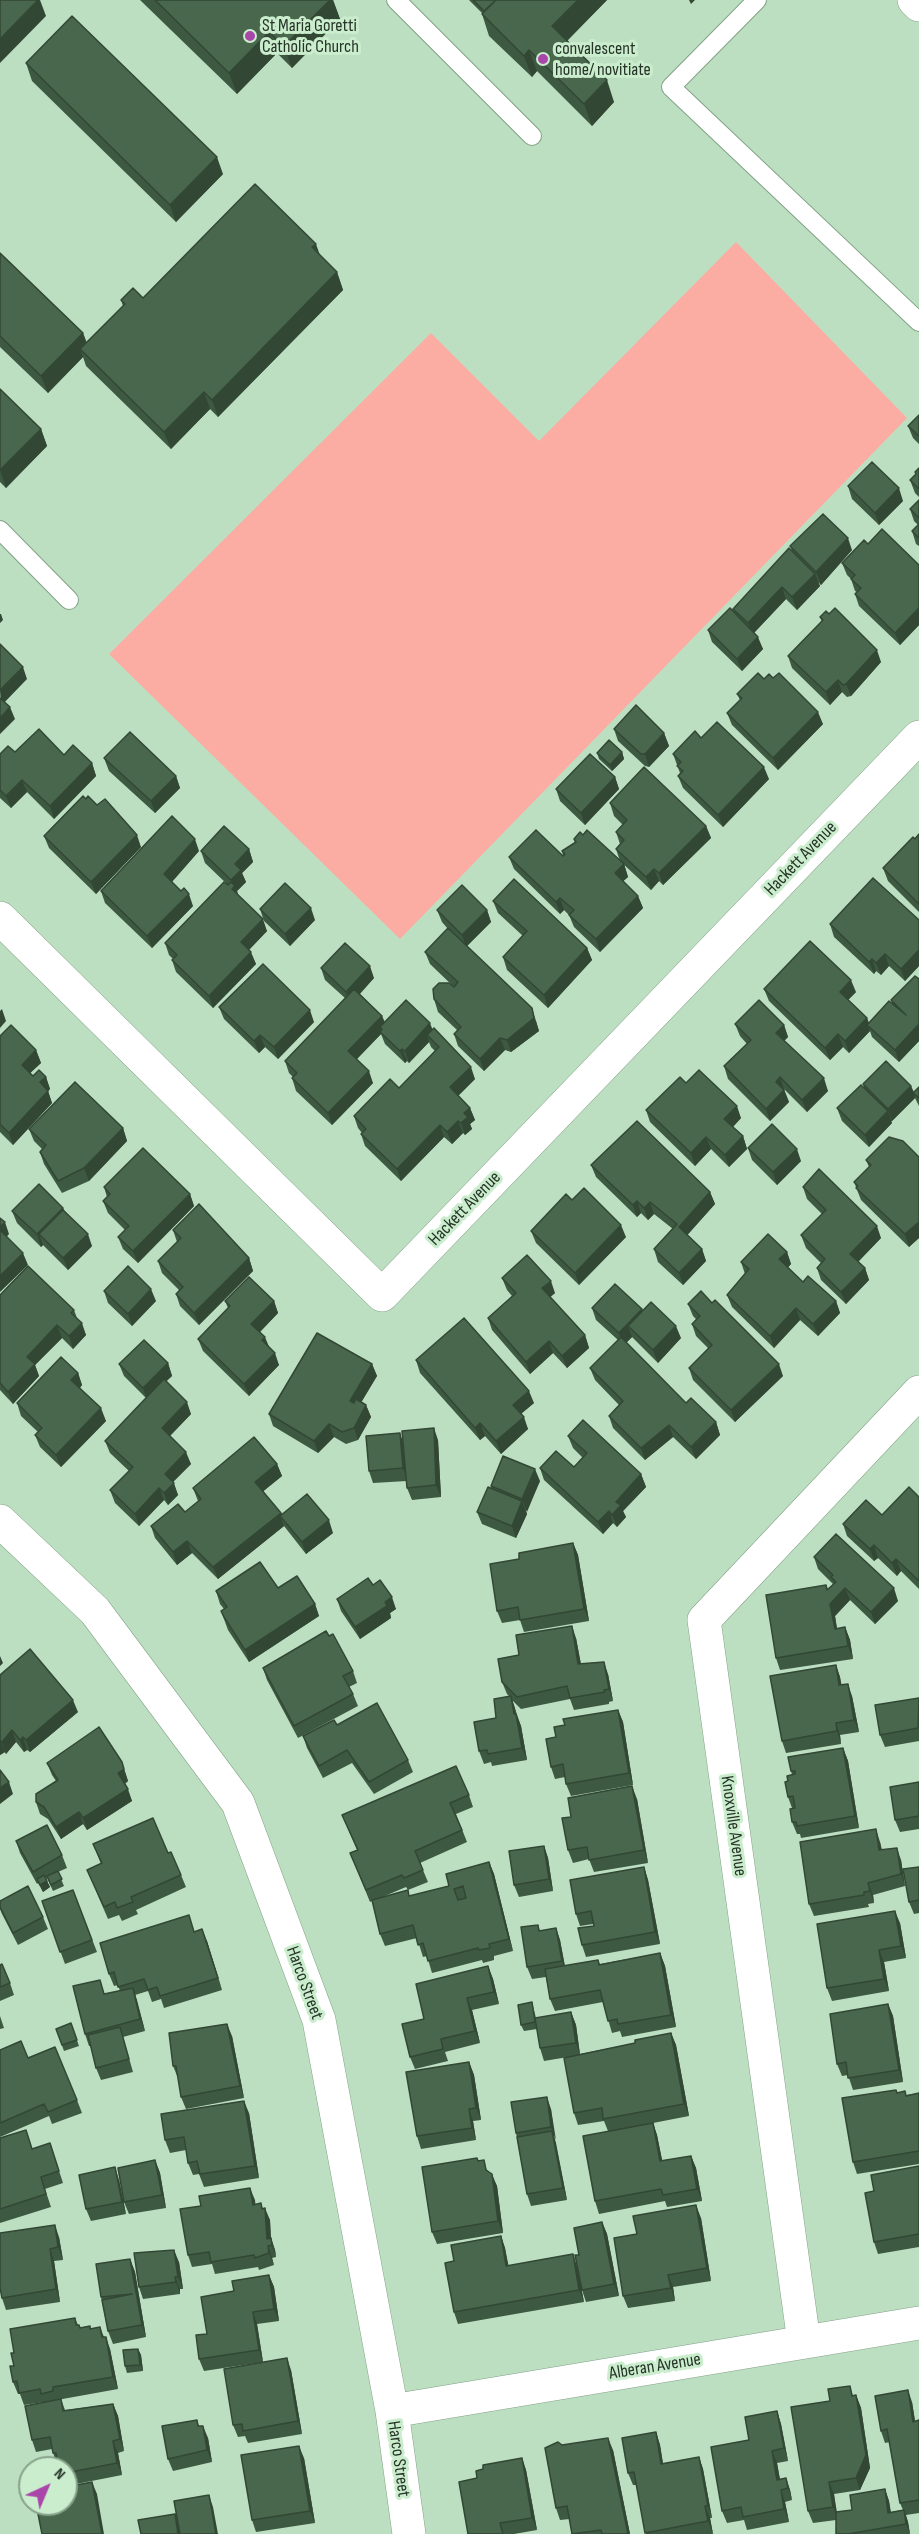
<!DOCTYPE html>
<style>
body{margin:0}
#map{position:relative;width:919px;height:2534px;overflow:hidden;background:#bddfc1;font-family:"Sofia Sans Condensed",sans-serif}
canvas{display:block}
.north{position:absolute;left:18px;top:2456px;width:60px;height:60px;box-sizing:border-box;background:#caedcd;border:2px solid #88a38b;border-radius:50%;rotate:44deg;font-size:16px;font-weight:700;line-height:24px;text-align:center;color:#263327}
.north::after{content:'';display:block;margin:auto;width:21px;height:27px;background:#aa45a9;clip-path:polygon(50% 0,100% 100%,50% 72%,0 100%)}
</style>
<div id="map">
<canvas width="919" height="2534"></canvas>
<div class="north">N</div>
</div>
<script>
const ctx = document.querySelector('canvas').getContext('2d');
ctx.lineJoin = 'round';
function paint(path, color) { ctx.fillStyle = color; ctx.fill(path, 'evenodd'); }
const shape = rows => new Path2D(rows.map(r => 'M' + r).join(''));
function stroke(path, color, width, dash) { ctx.strokeStyle = color; ctx.lineWidth = width; ctx.lineCap = dash ? 'butt' : 'round'; ctx.setLineDash(dash || []); ctx.stroke(path); }
function write(font, color, halo, rows, align = 'center') {
  ctx.font = font + ' "Sofia Sans Condensed",sans-serif'; ctx.lineWidth = 6; ctx.setLineDash([]); ctx.textBaseline = 'middle'; ctx.strokeStyle = halo; ctx.fillStyle = color; for (const [text, x, y, turn = 0] of rows) {
    ctx.save(); ctx.translate(x, y); ctx.rotate((+turn || 0) * Math.PI / 180); ctx.textAlign = isNaN(turn) ? turn : align; if (halo) ctx.strokeText(text, 0, 0); ctx.fillText(text, 0, 0); ctx.restore();
  }
}
paint(shape([
 [736,242,907,418,400,939,109,654,431,333,539,441]
]), '#fbada3');
const service = shape([
 [396,0,532,136],
 [757,0,671,87,919,322],
 [0,530,69,600]
]);
const minor = shape([
 [914,0,919,5],
 [0,918,382,1295,919,737],
 [0,1521,95,1611,238,1803,319,2020,392,2411,409,2534],
 [804,2342,704,1620,919,1392],
 [392,2411,919,2323]
]);
stroke(service, '#82a285', 20);
stroke(minor, '#82a285', 34);
stroke(service, '#fff', 18);
stroke(minor, '#fff', 33);
paint(shape([
 [140,0,333,0,340,19,292,68,277,53,237,94],
 [469,0,607,0,567,41,614,102,592,126,537,71,532,77,489,36,482,14,482,13],
 [26,63,223,174,176,222,32,81],
 [0,253,83,333,87,343,123,306,121,300,143,298,319,255,337,272,343,290,218,417,210,409,171,449,86,366,83,357,48,393,0,347],
 [0,389,41,429,47,446,6,488,0,482],
 [919,415,919,444,913,438,908,426],
 [919,468,919,497,915,493,910,480,916,475,915,472],
 [848,486,903,501,879,525,852,499],
 [919,500,919,546,916,544,912,531,918,525,914,521,910,509],
 [868,544,919,565,919,625,900,645,859,606,855,594,857,592,855,591,851,579,847,575,842,563],
 [790,546,852,550,821,585,818,582,820,586,797,610,786,599,754,633,763,649,742,671,712,642,708,630,735,613,733,609,792,551],
 [820,617,881,662,851,696,847,697,842,692,830,705,792,668,788,656,822,622],
 [764,679,823,724,778,770,732,725,727,713,740,700,737,694],
 [614,729,664,733,669,746,649,767,645,766,618,741],
 [701,738,769,779,723,827,683,788,678,776,680,773,673,754],
 [15,752,64,755,92,763,96,776,54,819,27,792,11,808,0,798,0,754],
 [622,752,624,759,612,771,599,759,597,753],
 [104,758,176,776,180,788,155,813,109,771],
 [615,777,619,789,585,825,560,801,556,789],
 [86,799,97,805,141,847,96,894,49,848,44,836],
 [610,803,706,826,711,838,663,885,659,881,651,890,620,861,616,849,620,844,616,832,623,825,614,816],
 [919,834,919,912,888,881,883,868],
 [574,839,624,864,628,877,623,881,638,896,643,908,600,952,574,927,569,915,564,910,560,914,514,869,509,857,563,856,562,851,575,843],
 [249,849,253,862,242,873,246,882,237,891,238,895,267,931,249,950,256,964,213,1008,176,972,172,960,173,959,169,955,165,943,228,885,205,863,201,851],
 [199,851,172,882,193,906,152,948,105,903,101,891],
 [493,901,587,948,592,960,548,1008,507,970,503,957,523,936,498,913],
 [260,909,315,920,290,946,264,921],
 [437,910,487,910,491,922,467,946,536,1021,539,1031,511,1052,505,1050,484,1071,458,1046,454,1034,457,1030,438,1012,434,999,454,987,430,964,425,952,448,929,442,922],
 [919,920,919,966,905,981,889,966,881,975,876,971,874,974,834,937,830,924],
 [321,968,374,978,360,994,382,1016,385,1022,433,1029,475,1079,458,1096,470,1108,475,1120,470,1124,472,1129,465,1135,463,1133,452,1144,444,1137,401,1181,365,1146,361,1134,362,1133,358,1128,354,1116,399,1088,435,1051,431,1047,429,1042,409,1063,407,1061,405,1063,385,1044,381,1034,357,1059,373,1083,332,1125,296,1091,292,1078,293,1077,289,1073,285,1061,345,998,325,980],
 [919,979,919,1041,899,1062,872,1037,870,1031,849,1053,843,1047,830,1060,769,1001,764,989,856,992,848,1000,867,1018,869,1023,892,1003,891,1000],
 [219,1007,314,1022,278,1059,265,1047,259,1053,224,1019],
 [735,1024,784,1025,788,1037,784,1041,828,1091,807,1112,784,1089,789,1102,770,1121,728,1079,724,1066,747,1044,740,1036],
 [0,1036,36,1050,41,1063,30,1073,33,1076,46,1077,50,1089,48,1091,52,1103,13,1145,0,1132],
 [686,1083,741,1118,733,1127,743,1136,747,1149,729,1167,711,1149,695,1166,650,1122,646,1110],
 [863,1084,911,1086,914,1092,919,1087,919,1106,915,1098,892,1121,891,1121,892,1123,869,1147,842,1121,837,1108,864,1088],
 [123,1128,127,1141,89,1181,62,1193,44,1164,40,1152,42,1149,34,1141,29,1129],
 [748,1148,801,1161,777,1185,752,1160],
 [919,1157,919,1238,909,1247,861,1200,854,1182,869,1167,866,1160],
 [591,1165,710,1192,715,1204,687,1235,702,1249,706,1261,683,1285,658,1262,654,1249,673,1229,654,1214,648,1220,641,1213,637,1217,596,1177],
 [104,1187,190,1194,194,1206,138,1263,123,1249,118,1237,125,1230,108,1213,103,1201,107,1197],
 [803,1187,881,1238,858,1262,865,1268,869,1280,846,1304,821,1280,817,1268,821,1263,806,1248,801,1235,822,1214,807,1199],
 [63,1208,64,1210,92,1246,68,1270,43,1245,41,1247,17,1223,12,1211],
 [173,1230,249,1258,253,1271,199,1325,180,1306,176,1294,179,1290,162,1273,158,1261,177,1242],
 [531,1231,626,1237,579,1285,536,1243],
 [787,1252,791,1264,788,1267,803,1282,836,1301,840,1313,818,1336,800,1320,774,1348,732,1307,727,1295,745,1274,741,1262],
 [502,1278,555,1293,550,1297,585,1335,589,1348,567,1368,553,1353,530,1374,492,1330,488,1318,512,1296,507,1290],
 [104,1291,156,1301,132,1326,108,1303],
 [0,1295,74,1310,77,1318,86,1335,73,1349,62,1338,35,1365,39,1376,13,1404,0,1390],
 [225,1301,274,1301,278,1313,260,1332,279,1365,249,1396,203,1351,198,1339,228,1308],
 [688,1304,783,1376,735,1422,693,1380,689,1368,708,1348,696,1336,692,1324,696,1319,693,1316],
 [592,1308,643,1310,681,1338,658,1363,632,1337,626,1343,686,1403,716,1422,720,1435,696,1459,673,1437,645,1460,613,1428,609,1416,619,1405,595,1380,590,1368,618,1340,596,1320],
 [416,1360,534,1403,521,1414,528,1429,501,1454,485,1436,480,1440,420,1373],
 [168,1363,172,1376,166,1381,191,1414,170,1436,191,1464,173,1482,178,1495,168,1505,164,1500,139,1526,115,1503,110,1490,129,1471,110,1453,105,1441,146,1398,124,1376,119,1364],
 [372,1364,377,1376,361,1402,366,1405,371,1417,358,1440,346,1444,334,1437,318,1453,273,1426,269,1414],
 [78,1373,82,1385,80,1388,106,1421,61,1467,40,1447,35,1435,38,1432,21,1416,17,1403],
 [568,1436,641,1474,646,1487,623,1511,626,1517,617,1527,613,1523,603,1534,544,1480,540,1468,574,1467,583,1458,573,1448],
 [438,1440,441,1497,412,1500,407,1488,407,1481,373,1483,369,1471,404,1443],
 [277,1464,282,1476,263,1491,282,1514,333,1533,306,1554,284,1526,218,1579,192,1553,177,1565,155,1538,151,1526,185,1512,198,1501,193,1488],
 [540,1481,526,1511,527,1514,516,1538,482,1524,477,1512,491,1488,491,1486],
 [919,1497,919,1589,901,1571,897,1576,878,1558,874,1561,847,1536,843,1524,882,1515],
 [573,1543,578,1555,589,1621,524,1632,520,1620,502,1623,497,1611,519,1559],
 [814,1557,898,1601,875,1624,850,1600,835,1616,837,1629,845,1627,850,1640,853,1659,780,1670,776,1658,826,1585,828,1589,833,1584,818,1569],
 [373,1585,396,1609,390,1613,391,1618,360,1639,341,1611,337,1599],
 [216,1591,315,1604,319,1616,249,1662,228,1630,221,1611,224,1609,220,1604],
 [329,1636,353,1671,357,1683,349,1687,353,1694,358,1706,298,1738,267,1680,263,1668],
 [576,1638,581,1664,608,1674,613,1701,609,1702,609,1704,574,1710,570,1699,521,1709,512,1700,521,1726,527,1760,492,1766,491,1762,484,1764,479,1751,509,1696,507,1694,502,1682,519,1655],
 [836,1665,840,1677,841,1685,852,1696,859,1732,840,1735,841,1744,786,1753,782,1741],
 [0,1675,78,1712,30,1752,27,1750,24,1752,16,1742,6,1754,5,1752,0,1755],
 [919,1698,919,1741,885,1747,880,1735],
 [618,1710,623,1722,633,1785,571,1796,566,1784,565,1777,555,1779,551,1767,556,1737,565,1725],
 [337,1725,408,1760,413,1772,374,1794,352,1763,323,1778,307,1748,303,1736],
 [843,1748,848,1761,859,1828,801,1838,800,1834,797,1834,792,1822,792,1808,788,1797,788,1781,792,1775,791,1771],
 [122,1762,128,1781,125,1784,132,1801,87,1830,83,1824,61,1839,48,1819,40,1814,36,1802,56,1781,52,1775,47,1763],
 [919,1782,919,1829,900,1832,895,1820],
 [469,1795,473,1807,456,1814,467,1842,420,1863,428,1882,408,1890,406,1887,380,1898,410,1896,449,1886,489,1862,494,1874,513,1951,494,1956,494,1960,483,1963,482,1960,432,1973,427,1956,423,1957,417,1938,385,1946,380,1934,372,1901,370,1902,350,1853,357,1850,342,1815],
 [637,1799,648,1863,594,1872,589,1859,573,1863,568,1850,571,1817],
 [16,1841,62,1855,67,1868,58,1872,64,1886,53,1891,47,1878,46,1879,50,1887,43,1892,38,1883,37,1884,20,1853],
 [880,1842,882,1850,901,1860,905,1886,873,1895,874,1903,868,1904,869,1907,814,1916,809,1904],
 [93,1844,168,1853,181,1875,186,1887,136,1910,138,1914,122,1921,119,1915,108,1919,87,1870,101,1864],
 [544,1846,548,1858,553,1891,519,1897,514,1885],
 [644,1867,648,1880,660,1944,586,1957,582,1945,594,1926,593,1924,580,1926,576,1914],
 [919,1867,919,1913,914,1914,909,1902],
 [73,1890,97,1952,65,1964,42,1901],
 [0,1901,43,1917,48,1929,18,1945,2,1914,0,1909],
 [900,1923,906,1958,884,1962,889,1991,832,2001,827,1988],
 [538,1925,540,1931,556,1928,560,1940,565,1966,598,1960,600,1964,660,1953,665,1966,676,2027,622,2037,620,2031,612,2033,603,2002,555,2011,550,1999,546,1977,532,1979,527,1967],
 [194,1932,207,1941,222,1990,164,2008,161,1999,152,2002,148,1991,135,1995,145,2031,123,2037,133,2072,101,2080,96,2068,91,2046,89,2046,85,2034,105,1994,120,1991,118,1985,114,1986,109,1974],
 [0,1965,10,1983,14,1995,0,2001],
 [488,1966,493,1979,499,2004,472,2010,480,2043,445,2052,448,2061,415,2069,410,2057,424,2019],
 [532,2002,536,2018,571,2012,576,2025,580,2054,635,2043,671,2033,676,2045,689,2116,653,2123,657,2135,662,2161,691,2156,696,2168,702,2201,667,2207,665,2201,599,2214,595,2201,608,2131,604,2121,578,2125,574,2113,568,2057,544,2061,540,2048,537,2029,524,2031,521,2025],
 [888,2004,893,2016,903,2082,853,2090,848,2075,842,2076,837,2064],
 [0,2016,4,2028,0,2029],
 [71,2023,79,2046,64,2051,56,2029],
 [232,2036,244,2098,186,2109,181,2097,178,2078,173,2066],
 [0,2050,28,2058,77,2100,82,2113,52,2124,49,2116,0,2137],
 [469,2062,474,2075,481,2120,473,2121,476,2140,421,2149,417,2136],
 [896,2090,897,2093,906,2095,919,2093,919,2164,857,2174,853,2162],
 [551,2109,555,2140,567,2200,531,2206,527,2194,516,2133],
 [249,2113,259,2178,204,2187,199,2174,193,2175,188,2163,186,2150,170,2153,165,2140],
 [0,2138,32,2149,50,2143,63,2183,45,2189,51,2207,0,2223],
 [155,2160,160,2173,166,2208,129,2214,124,2202],
 [479,2161,489,2172,497,2186,503,2233,437,2244,432,2232],
 [919,2166,919,2247,878,2254,874,2242,874,2191],
 [119,2180,126,2214,91,2221,86,2209],
 [250,2188,255,2204,263,2209,270,2220,271,2238,275,2250,276,2257,272,2258,274,2265,259,2270,258,2267,215,2274,212,2264,192,2267,188,2255,201,2206],
 [701,2218,711,2281,673,2287,675,2301,628,2308,623,2296,637,2234],
 [602,2222,607,2234,619,2296,586,2302,582,2290,577,2267,584,2302,458,2324,454,2312,454,2261,501,2236,505,2248,508,2266,577,2266,579,2255],
 [59,2237,63,2260,54,2261,60,2302,6,2310,2,2298],
 [130,2259,135,2272,146,2337,113,2344,108,2331,101,2297],
 [179,2262,183,2289,180,2289,180,2294,143,2299,139,2287],
 [269,2275,274,2287,279,2321,257,2324,263,2362,204,2371,199,2359,207,2334,234,2291],
 [75,2318,78,2325,80,2328,90,2326,91,2329,100,2327,104,2337,110,2349,118,2389,57,2400,61,2399,65,2410,113,2404,118,2416,124,2451,118,2453,122,2475,66,2486,66,2468,57,2466,52,2449,36,2452,32,2440,44,2402,24,2405,20,2394,18,2394,13,2382,14,2353],
 [138,2349,141,2355,143,2371,127,2373,125,2366],
 [291,2370,302,2434,248,2443,245,2436,238,2437,233,2425],
 [850,2386,853,2396,856,2395,861,2408,870,2468,860,2490,834,2494,836,2512,852,2510,885,2489,889,2501,891,2512,903,2510,900,2503,890,2442,885,2443,881,2431,912,2402,915,2421,919,2420,919,2513,906,2515,908,2522,910,2534,836,2534,836,2520,813,2523,808,2511,830,2401],
 [777,2411,781,2424,788,2461,777,2463,780,2479,786,2478,790,2490,792,2500,785,2502,789,2522,747,2530,744,2520,727,2523,722,2511,749,2440],
 [197,2420,199,2426,208,2438,212,2462,173,2471,168,2459],
 [656,2432,660,2445,663,2464,699,2457,703,2469,712,2518,710,2518,713,2534,646,2534,637,2485,633,2485,628,2473],
 [562,2445,613,2450,630,2534,572,2534,570,2519,560,2520,556,2508],
 [304,2458,315,2523,256,2532,252,2520],
 [522,2458,526,2470,537,2530,514,2534,468,2534,477,2478,483,2469]
]), '#3e5941');
paint(shape([
 [38,0,40,0,46,16,0,63,0,39],
 [330,0,333,0,340,19,292,68,284,46],
 [578,0,607,0,560,48,552,26],
 [689,0,695,0,691,4],
 [269,32,277,53,237,94,229,73],
 [529,50,537,71,532,77,524,56],
 [607,80,614,102,592,126,584,104],
 [217,157,223,174,176,222,170,205],
 [316,244,322,261,312,247],
 [337,272,343,290,218,417,212,400],
 [83,333,89,351,80,349,83,357,48,393,41,376],
 [204,392,210,409,171,449,164,432],
 [41,429,47,446,6,488,0,470],
 [899,488,903,501,879,525,875,513],
 [848,538,852,550,821,585,816,572],
 [815,574,820,586,797,610,792,597],
 [782,587,786,599,752,635,748,623],
 [919,608,919,625,900,645,895,633],
 [0,614,1,614,3,620,0,623],
 [758,637,763,649,742,671,737,659],
 [877,650,881,662,851,696,846,684],
 [23,667,27,679,1,706,0,690],
 [838,680,842,692,830,705,826,692],
 [10,707,15,719,0,734,0,718],
 [818,712,823,724,778,770,773,758],
 [664,733,669,746,649,767,645,754],
 [622,752,624,759,612,771,610,765],
 [92,763,96,776,54,819,50,806],
 [764,767,769,779,723,827,718,815],
 [176,776,180,788,155,813,151,801],
 [615,777,619,789,585,825,581,813],
 [22,780,27,792,11,808,6,796],
 [706,826,711,838,663,885,659,873],
 [137,835,141,847,96,894,91,882],
 [195,839,199,851,168,886,164,874],
 [249,849,253,862,242,873,246,882,237,891,239,898,232,889,234,888,231,880,235,864],
 [624,864,628,877,619,885,615,873],
 [654,869,659,881,651,890,646,877],
 [189,894,193,906,152,948,147,936],
 [638,896,643,908,600,952,596,939],
 [560,898,564,910,560,914,556,902],
 [311,908,315,920,290,946,285,934],
 [487,910,491,922,466,947,462,935],
 [263,919,267,931,245,954,241,942],
 [587,948,592,960,548,1008,544,995],
 [919,950,919,966,905,981,901,969],
 [251,952,256,964,213,1008,209,996],
 [885,954,889,966,881,975,876,963],
 [872,959,876,971,874,974,869,962],
 [370,966,374,978,350,1004,346,992],
 [851,980,856,992,844,1004,840,992],
 [532,1008,539,1031,511,1052,507,1040],
 [2,1009,6,1021,0,1028,0,1011],
 [310,1010,314,1022,278,1059,274,1047],
 [382,1016,386,1028,380,1027,382,1032,380,1032,381,1034,353,1063,348,1051],
 [867,1018,870,1027,867,1025,870,1031,849,1053,845,1041],
 [430,1023,435,1036,427,1035,429,1042,409,1063,405,1051],
 [919,1024,919,1041,899,1062,895,1050],
 [784,1025,788,1037,780,1045,776,1033],
 [838,1034,843,1047,830,1060,825,1048],
 [260,1035,265,1047,259,1053,254,1041],
 [500,1038,505,1050,484,1071,480,1059],
 [402,1049,407,1061,405,1063,400,1051],
 [36,1050,41,1063,26,1077,22,1065],
 [471,1067,475,1079,455,1099,450,1087],
 [369,1071,373,1083,332,1125,328,1113],
 [46,1077,50,1089,48,1091,52,1103,13,1145,9,1133,40,1082],
 [780,1077,784,1089,776,1082],
 [824,1078,828,1091,807,1112,802,1100],
 [911,1086,915,1098,892,1121,888,1109],
 [784,1090,789,1102,770,1121,766,1109],
 [737,1106,741,1118,729,1131,724,1119],
 [470,1108,475,1120,470,1124,472,1129,465,1135,461,1123,464,1113],
 [888,1111,892,1123,869,1147,865,1135],
 [458,1121,463,1133,452,1144,447,1132],
 [440,1125,444,1137,401,1181,397,1169],
 [123,1128,127,1141,89,1181,84,1168],
 [743,1136,747,1149,729,1167,725,1155],
 [706,1137,711,1149,695,1166,691,1153],
 [797,1149,801,1161,777,1185,773,1172],
 [710,1192,715,1204,683,1240,679,1227],
 [190,1194,194,1206,138,1263,133,1251],
 [637,1201,641,1213,637,1217,633,1205],
 [650,1202,654,1214,648,1220,644,1208],
 [63,1208,67,1220,39,1234,43,1245,41,1247,37,1234],
 [5,1222,9,1234,3,1241,0,1233,0,1227],
 [919,1222,919,1238,909,1247,905,1234],
 [621,1225,626,1237,579,1285,575,1273],
 [877,1226,881,1238,854,1266,850,1254],
 [88,1234,92,1246,68,1270,63,1258],
 [702,1249,706,1261,683,1285,679,1273],
 [787,1252,791,1264,784,1272,779,1259],
 [23,1253,28,1265,0,1292,0,1276],
 [249,1258,253,1271,199,1325,194,1313],
 [865,1268,869,1280,846,1304,841,1292],
 [551,1281,555,1293,547,1300,542,1288],
 [151,1289,156,1301,132,1326,128,1314],
 [274,1301,278,1313,256,1336,251,1324],
 [836,1301,840,1313,818,1336,813,1324],
 [796,1308,800,1320,774,1348,770,1336],
 [642,1309,647,1321,628,1326,632,1337,623,1346,619,1333],
 [82,1323,86,1335,73,1349,69,1336],
 [57,1325,62,1338,35,1365,39,1376,13,1404,8,1392,27,1357],
 [676,1326,681,1338,658,1363,653,1350],
 [585,1335,589,1348,567,1368,562,1356],
 [265,1337,270,1349,262,1340],
 [549,1341,553,1353,530,1374,526,1362],
 [275,1353,279,1365,249,1396,244,1384],
 [168,1363,172,1376,147,1400,143,1388],
 [372,1364,377,1376,355,1413,350,1401],
 [779,1364,783,1376,735,1422,731,1410],
 [78,1373,82,1385,76,1392,71,1380],
 [529,1391,534,1403,517,1417,513,1405],
 [187,1402,191,1414,166,1440,162,1428],
 [366,1405,371,1417,358,1440,354,1428],
 [101,1408,106,1421,61,1467,56,1455],
 [524,1417,528,1429,501,1454,496,1441],
 [716,1422,720,1435,696,1459,691,1447],
 [480,1423,485,1436,480,1440,475,1428],
 [329,1424,334,1437,318,1453,314,1441],
 [669,1425,673,1437,645,1460,641,1448],
 [434,1428,438,1440,441,1497,436,1485],
 [400,1433,404,1445,407,1480,403,1468],
 [186,1452,191,1464,169,1486,165,1474],
 [277,1464,282,1476,260,1494,255,1482],
 [535,1469,540,1481,527,1512,522,1499],
 [641,1474,646,1487,623,1511,626,1517,617,1527,612,1515,616,1502],
 [174,1483,178,1495,168,1505,164,1493],
 [159,1488,164,1500,139,1526,135,1514],
 [522,1501,527,1514,516,1538,512,1526],
 [609,1511,613,1523,603,1534,598,1522],
 [281,1513,284,1520,280,1516,284,1526,218,1579,213,1567],
 [329,1520,333,1533,306,1554,302,1542],
 [187,1541,192,1553,177,1565,173,1552],
 [573,1543,578,1555,589,1621,584,1609],
 [874,1545,878,1558,874,1561,870,1549],
 [896,1559,901,1571,897,1576,892,1563],
 [845,1588,850,1600,835,1616,839,1641,835,1629,830,1604],
 [894,1588,898,1601,875,1624,871,1612],
 [392,1597,396,1609,390,1613,391,1618,360,1639,355,1627,385,1602],
 [315,1604,319,1616,249,1662,245,1650],
 [572,1626,576,1638,583,1676,578,1664],
 [845,1627,850,1640,853,1659,848,1646],
 [0,1656,3,1663,0,1666],
 [604,1662,608,1674,613,1701,609,1689],
 [836,1665,840,1677,844,1697,839,1685],
 [848,1684,852,1696,859,1732,854,1720],
 [511,1696,515,1708,518,1726,514,1714],
 [73,1700,78,1712,30,1752,26,1740],
 [618,1710,623,1722,633,1785,629,1773],
 [516,1714,521,1726,527,1760,522,1748],
 [836,1723,840,1735,841,1744,837,1731],
 [12,1730,16,1742,6,1754,2,1742],
 [23,1737,27,1750,24,1752,20,1740],
 [0,1739,5,1752,0,1755],
 [843,1748,848,1761,859,1828,855,1816],
 [124,1769,128,1781,122,1785,118,1773],
 [9,1782,13,1794,0,1804,0,1788],
 [632,1786,637,1799,648,1863,644,1850],
 [128,1789,132,1801,87,1830,83,1818],
 [79,1812,83,1824,61,1839,56,1827],
 [876,1829,880,1842,884,1862,879,1850],
 [544,1846,548,1858,553,1891,549,1879],
 [897,1848,901,1860,905,1886,901,1874],
 [489,1862,494,1874,513,1951,509,1939],
 [644,1867,648,1880,660,1944,655,1932],
 [47,1881,50,1887,43,1892,40,1885],
 [868,1883,873,1895,874,1903,870,1891],
 [895,1911,900,1923,906,1958,901,1946],
 [556,1928,560,1940,566,1973,562,1961],
 [202,1929,207,1941,222,1990,218,1978],
 [879,1950,884,1962,889,1991,884,1979],
 [660,1953,665,1966,676,2027,671,2015],
 [488,1966,493,1979,499,2004,494,1992],
 [133,1988,137,2000,145,2031,140,2019],
 [467,1998,472,2010,480,2043,475,2031],
 [888,2004,893,2016,903,2082,899,2070],
 [571,2012,576,2025,580,2055,576,2043],
 [227,2024,232,2036,244,2098,240,2086],
 [671,2033,676,2045,689,2116,684,2104],
 [469,2062,474,2075,481,2120,476,2108],
 [547,2097,551,2109,556,2140,551,2127],
 [244,2101,249,2113,259,2178,255,2166],
 [469,2109,473,2121,476,2140,472,2128],
 [653,2123,657,2135,665,2174,660,2161],
 [552,2131,556,2143,567,2200,563,2188],
 [691,2156,696,2168,702,2201,697,2189],
 [155,2160,160,2173,166,2208,162,2195],
 [115,2167,119,2180,126,2214,122,2202],
 [492,2174,497,2186,503,2233,498,2221],
 [250,2188,255,2200,257,2217,253,2205],
 [261,2203,265,2215,265,2208,270,2220,271,2245,267,2239],
 [696,2205,701,2218,711,2281,707,2268],
 [602,2222,607,2234,619,2296,614,2284],
 [55,2225,59,2237,63,2260,58,2247],
 [501,2236,505,2248,511,2278,506,2266],
 [271,2238,275,2250,276,2257,272,2245],
 [268,2246,272,2258,274,2265,269,2253],
 [50,2249,54,2261,60,2302,56,2289],
 [174,2250,179,2262,183,2289,178,2277],
 [573,2254,577,2266,584,2302,579,2290],
 [130,2259,135,2272,146,2337,142,2325],
 [269,2275,274,2287,279,2321,274,2309],
 [668,2275,673,2287,675,2301,671,2288],
 [175,2277,180,2289,180,2294,176,2282],
 [253,2312,257,2324,263,2362,259,2350],
 [106,2337,110,2349,118,2389,113,2377],
 [138,2349,141,2355,143,2371,140,2365],
 [287,2358,291,2370,302,2434,298,2421],
 [908,2390,912,2402,917,2434,913,2422],
 [856,2395,861,2408,870,2468,860,2490,856,2478],
 [113,2404,118,2416,124,2451,120,2439],
 [777,2411,781,2424,788,2461,784,2448],
 [203,2426,208,2438,212,2462,207,2450],
 [656,2432,660,2445,665,2476,661,2464],
 [608,2438,613,2450,630,2534,628,2534],
 [113,2441,118,2453,122,2475,117,2463],
 [299,2446,304,2458,315,2523,310,2511],
 [772,2451,777,2463,782,2492,777,2480],
 [699,2457,703,2469,712,2518,708,2506],
 [522,2458,526,2470,537,2530,532,2518],
 [786,2478,790,2490,792,2500,788,2488],
 [92,2482,97,2494,104,2534,102,2534],
 [829,2482,834,2494,838,2519,833,2507],
 [885,2489,889,2501,892,2525,888,2513],
 [781,2490,785,2502,789,2522,784,2509],
 [209,2495,213,2507,218,2534,216,2534],
 [705,2506,710,2518,713,2534,708,2521],
 [904,2510,908,2522,910,2534,906,2524],
 [175,2514,179,2527,180,2534,178,2534]
]), '#324835');
const building = shape([
 [0,0,38,0,0,39,0,0],
 [155,0,330,0,284,46,269,32,229,73,155,0],
 [473,0,496,0,484,11,473,0],
 [496,0,578,0,552,26,607,80,584,104,529,50,524,56,482,14,496,0],
 [72,16,217,157,170,205,26,63,72,16],
 [255,184,316,244,312,247,337,272,212,400,204,392,164,432,80,349,125,304,121,300,133,288,143,298,255,184],
 [0,253,83,333,41,376,0,336,0,253],
 [0,389,41,429,0,470,0,389],
 [919,415,919,436,908,426,919,415],
 [872,462,899,488,875,513,848,486,872,462],
 [919,468,919,489,910,480,916,474,915,472,919,468],
 [919,500,919,518,910,509,919,500],
 [823,514,848,538,816,572,790,546,823,514],
 [919,524,919,538,912,531,919,524],
 [882,529,919,565,919,608,895,633,855,594,861,588,851,579,855,575,842,563,864,540,868,544,882,529],
 [789,548,815,574,792,597,782,587,748,623,733,609,789,548],
 [730,608,758,637,737,659,708,630,730,608],
 [835,608,877,650,846,684,843,685,838,680,826,692,788,656,823,620,820,617,826,611,829,614,835,608],
 [0,644,23,667,0,690,0,644],
 [758,673,764,679,769,674,773,678,779,673,818,712,773,758,727,713,742,698,737,694,758,673],
 [0,698,10,707,0,718,0,698],
 [636,705,664,733,645,754,641,754,614,729,636,705],
 [717,722,764,767,718,815,678,776,683,771,677,766,681,762,673,754,695,731,701,738,717,722],
 [39,729,64,755,73,745,92,763,50,806,22,780,6,796,0,790,0,754,8,746,15,752,39,729],
 [130,732,176,776,151,801,104,758,130,732],
 [609,740,622,752,610,765,597,753,609,740],
 [590,754,615,777,581,813,556,789,590,754],
 [644,767,706,826,659,873,654,869,646,877,616,849,624,840,616,832,627,820,610,803,644,767],
 [83,796,86,799,88,796,97,805,105,799,137,835,91,882,44,836,83,796],
 [172,816,195,839,164,874,181,891,184,888,189,894,147,936,101,891,172,816],
 [224,826,249,849,235,864,241,870,231,880,201,851,224,826],
 [536,830,563,856,565,854,562,851,576,842,574,839,580,832,583,835,587,830,624,864,615,873,638,896,596,939,569,915,574,910,560,898,556,902,509,857,536,830],
 [919,834,919,904,883,868,913,837,915,839,919,834],
 [873,878,919,920,919,950,901,969,885,954,876,963,872,959,869,962,830,924,873,878],
 [514,879,587,948,544,995,503,957,527,931,493,901,514,879],
 [224,882,228,885,231,882,235,886,232,889,263,919,241,942,251,952,209,996,172,960,177,955,165,943,224,882],
 [285,883,311,908,285,934,260,909,285,883],
 [462,885,487,910,462,935,437,910,462,885],
 [448,928,532,1008,534,1018,507,1040,500,1038,480,1059,454,1034,461,1027,434,999,433,989,439,983,449,983,454,987,458,982,425,952,448,928],
 [810,941,851,980,840,992,867,1018,845,1041,838,1034,825,1048,764,989,810,941],
 [345,943,370,966,346,992,321,968,345,943],
 [263,964,310,1010,274,1047,260,1035,254,1041,219,1007,263,964],
 [915,976,919,979,919,1024,895,1050,867,1025,889,1001,906,1015,891,1000,915,976],
 [354,989,382,1016,348,1051,369,1071,328,1113,292,1078,297,1073,285,1061,354,989],
 [406,1000,430,1023,405,1051,402,1049,400,1051,380,1032,382,1029,380,1027,406,1000],
 [759,1000,784,1025,776,1033,824,1078,802,1100,780,1077,776,1082,784,1090,766,1109,724,1066,751,1040,735,1024,759,1000],
 [11,1025,36,1050,22,1065,33,1076,39,1070,46,1077,40,1082,48,1091,9,1133,0,1124,0,1036,11,1025],
 [434,1028,471,1067,450,1087,470,1108,464,1113,468,1117,461,1123,458,1121,447,1132,440,1125,397,1169,361,1134,366,1129,354,1116,390,1079,399,1088,439,1047,427,1035,434,1028],
 [886,1061,911,1086,888,1109,863,1084,886,1061],
 [699,1070,737,1106,724,1119,743,1136,725,1155,706,1137,691,1153,646,1110,680,1077,686,1083,699,1070],
 [75,1082,123,1128,84,1168,58,1181,40,1152,46,1145,29,1129,75,1082],
 [861,1085,888,1111,865,1135,837,1108,861,1085],
 [919,1087,919,1098,913,1093,919,1087],
 [637,1121,710,1192,679,1227,702,1249,679,1273,654,1249,677,1224,650,1202,644,1208,637,1201,633,1205,591,1165,637,1121],
 [772,1124,797,1149,773,1172,748,1148,772,1124],
 [889,1137,903,1141,919,1157,919,1222,905,1234,856,1188,858,1186,854,1182,871,1165,866,1160,889,1137],
 [143,1148,190,1194,133,1251,118,1237,129,1226,103,1201,110,1194,104,1187,143,1148],
 [819,1169,877,1226,850,1254,865,1268,841,1292,817,1268,825,1259,801,1235,826,1210,803,1187,819,1169],
 [39,1184,63,1208,37,1234,12,1211,39,1184],
 [584,1188,621,1225,575,1273,531,1231,566,1194,572,1200,584,1188],
 [199,1204,249,1258,194,1313,176,1294,183,1287,158,1261,181,1238,173,1230,199,1204],
 [63,1210,88,1234,63,1258,39,1234,63,1210],
 [0,1218,5,1222,0,1227,0,1218],
 [0,1230,23,1253,0,1276,0,1230],
 [768,1234,787,1252,779,1259,803,1282,808,1276,836,1301,813,1324,796,1308,770,1336,727,1295,749,1269,741,1262,768,1234],
 [527,1255,551,1281,542,1288,585,1335,562,1356,549,1341,526,1362,488,1318,516,1293,502,1278,527,1255],
 [28,1266,74,1310,71,1313,82,1323,69,1336,57,1325,27,1357,35,1364,8,1392,0,1383,0,1295,28,1266],
 [128,1266,151,1289,128,1314,104,1291,128,1266],
 [249,1277,274,1301,251,1324,265,1337,262,1340,275,1353,244,1384,198,1339,230,1306,225,1301,249,1277],
 [615,1284,642,1309,619,1333,592,1308,615,1284],
 [701,1291,712,1303,715,1300,779,1364,731,1410,689,1368,712,1345,692,1324,700,1316,688,1304,701,1291],
 [651,1302,676,1326,653,1350,628,1326,651,1302],
 [464,1318,529,1391,513,1405,524,1417,496,1441,480,1423,475,1428,416,1360,464,1318],
 [317,1333,372,1364,350,1401,354,1403,356,1399,366,1405,354,1428,342,1432,329,1424,314,1441,269,1414,317,1333],
 [621,1337,686,1403,691,1398,716,1422,691,1447,669,1425,641,1448,609,1416,623,1401,590,1368,621,1337],
 [144,1340,168,1363,143,1388,119,1364,144,1340],
 [61,1357,78,1373,71,1380,101,1408,56,1455,35,1435,42,1428,17,1403,61,1357],
 [164,1379,187,1402,162,1428,186,1452,165,1474,174,1483,164,1493,159,1488,135,1514,110,1490,133,1467,105,1441,164,1379],
 [583,1420,641,1474,616,1502,621,1505,612,1515,609,1511,598,1522,540,1468,556,1451,574,1467,587,1453,568,1436,583,1420],
 [434,1428,436,1485,407,1488,402,1431,434,1428],
 [400,1433,403,1468,369,1471,366,1436,400,1433],
 [254,1437,277,1464,255,1482,281,1513,213,1567,187,1541,173,1552,151,1526,178,1504,185,1512,201,1499,193,1488,254,1437],
 [503,1456,535,1469,522,1499,491,1486,503,1456],
 [488,1487,522,1501,512,1526,477,1512,488,1487],
 [909,1487,919,1497,919,1581,896,1559,892,1563,874,1545,870,1549,843,1524,866,1500,882,1515,909,1487],
 [307,1494,329,1520,302,1542,280,1516,307,1494],
 [836,1534,894,1588,871,1612,845,1588,830,1604,835,1629,845,1627,848,1646,776,1658,766,1595,826,1585,827,1590,836,1582,831,1577,833,1575,814,1557,836,1534],
 [573,1543,584,1609,520,1620,518,1607,497,1611,490,1564,519,1559,519,1553,573,1543],
 [260,1562,278,1588,297,1576,315,1604,245,1650,224,1617,221,1611,227,1607,216,1591,260,1562],
 [368,1578,373,1585,380,1580,392,1597,385,1602,387,1606,355,1627,337,1599,368,1578],
 [572,1626,578,1664,604,1662,609,1689,604,1690,605,1692,570,1698,567,1686,517,1697,502,1682,498,1659,519,1655,516,1635,572,1626],
 [326,1631,329,1636,333,1634,353,1671,343,1676,353,1694,294,1726,263,1668,326,1631],
 [30,1649,73,1700,26,1740,23,1737,20,1740,12,1730,2,1742,0,1740,0,1675,30,1649],
 [836,1665,839,1685,848,1684,854,1720,836,1723,837,1731,782,1741,770,1676,836,1665],
 [511,1696,514,1714,516,1714,522,1748,488,1754,487,1750,479,1751,474,1722,496,1718,494,1699,511,1696],
 [919,1698,918,1728,880,1735,875,1705,919,1698],
 [377,1703,408,1760,369,1782,347,1750,319,1766,303,1736,334,1720,337,1725,377,1703],
 [618,1710,629,1773,566,1784,563,1764,551,1767,546,1739,556,1737,554,1727,565,1725,563,1719,618,1710],
 [99,1727,122,1762,124,1769,118,1773,128,1789,83,1818,79,1812,56,1827,44,1807,36,1802,36,1794,58,1780,47,1763,99,1727],
 [843,1748,855,1816,797,1826,796,1822,792,1822,790,1809,795,1808,793,1796,788,1797,785,1782,788,1781,787,1776,795,1774,795,1771,791,1771,788,1757,843,1748],
 [456,1766,469,1795,450,1803,462,1830,415,1851,423,1870,404,1878,402,1875,366,1890,350,1853,358,1850,342,1815,456,1766],
 [0,1770,9,1782,0,1788,0,1770],
 [919,1782,919,1816,895,1820,890,1787,919,1782],
 [632,1786,644,1850,589,1860,587,1847,568,1850,562,1818,571,1817,568,1798,632,1786],
 [153,1818,168,1853,171,1852,181,1875,131,1897,133,1902,117,1908,115,1902,104,1907,87,1870,102,1863,93,1844,153,1818],
 [47,1825,62,1855,33,1872,16,1841,47,1825],
 [876,1829,879,1850,897,1848,901,1874,868,1883,870,1891,864,1892,864,1895,809,1904,800,1842,876,1829],
 [544,1846,549,1879,514,1885,509,1851,544,1846],
 [489,1862,509,1939,489,1944,490,1948,479,1950,478,1948,428,1961,423,1943,418,1945,413,1925,380,1934,372,1900,408,1890,409,1896,449,1886,446,1874,489,1862],
 [463,1886,466,1898,458,1900,454,1889,463,1886],
 [644,1867,655,1932,582,1945,578,1928,594,1926,591,1911,576,1914,570,1880,644,1867],
 [919,1867,919,1900,909,1902,903,1869,919,1867],
 [58,1871,62,1879,51,1885,47,1876,58,1871],
 [44,1875,47,1881,40,1885,37,1879,44,1875],
 [28,1886,43,1917,13,1933,0,1907,0,1901,28,1886],
 [73,1890,92,1940,60,1952,42,1901,73,1890],
 [895,1911,901,1946,879,1950,884,1979,827,1988,817,1924,895,1911],
 [189,1915,194,1932,202,1929,218,1978,160,1996,157,1987,148,1990,144,1979,118,1987,114,1972,109,1974,100,1943,189,1915],
 [538,1925,539,1931,556,1928,562,1961,527,1967,521,1927,538,1925],
 [660,1953,671,2015,618,2024,617,2019,608,2021,600,1990,550,1999,545,1969,598,1960,599,1965,660,1953],
 [2,1964,10,1983,0,1987,0,1965,2,1964],
 [488,1966,494,1992,467,1998,475,2031,441,2039,443,2049,410,2057,402,2024,424,2019,416,1984,488,1966],
 [100,1980,104,1994,133,1988,140,2019,85,2034,73,1986,100,1980],
 [532,2002,535,2022,521,2025,518,2005,532,2002],
 [888,2004,899,2070,848,2078,846,2062,837,2064,830,2014,888,2004],
 [571,2012,576,2043,540,2048,535,2018,571,2012],
 [71,2023,77,2040,62,2045,56,2029,71,2023],
 [227,2024,240,2086,181,2097,176,2066,173,2066,169,2033,227,2024],
 [120,2027,129,2059,96,2068,88,2035,120,2027],
 [671,2033,684,2104,603,2119,602,2108,574,2113,564,2058,635,2043,635,2040,671,2033],
 [21,2041,28,2058,55,2047,77,2100,48,2112,44,2104,0,2123,0,2050,21,2041],
 [469,2062,476,2108,469,2109,472,2128,417,2136,406,2072,469,2062],
 [896,2090,897,2093,905,2091,906,2096,919,2093,919,2151,853,2162,842,2098,896,2090],
 [547,2097,551,2127,516,2133,511,2102,547,2097],
 [244,2101,255,2166,200,2174,197,2161,188,2163,184,2137,165,2140,161,2114,244,2101],
 [653,2123,660,2161,691,2156,697,2189,663,2195,661,2189,595,2201,583,2136,653,2123],
 [26,2130,32,2149,50,2143,59,2171,41,2177,46,2194,0,2209,0,2138,26,2130],
 [552,2131,563,2188,527,2194,517,2137,552,2131],
 [477,2158,478,2161,484,2160,486,2170,492,2174,498,2221,432,2232,422,2167,477,2158],
 [155,2160,162,2195,124,2202,118,2168,155,2160],
 [919,2166,919,2234,874,2242,865,2193,874,2191,871,2175,919,2166],
 [115,2167,122,2202,86,2209,79,2175,115,2167],
 [250,2188,253,2205,261,2203,262,2209,265,2208,267,2239,271,2238,272,2245,268,2246,269,2253,255,2258,254,2255,211,2262,209,2252,188,2255,180,2209,201,2206,199,2196,250,2188],
 [696,2205,707,2268,668,2275,671,2288,623,2296,614,2238,637,2234,633,2216,696,2205],
 [602,2222,614,2284,582,2290,575,2255,579,2255,574,2228,602,2222],
 [55,2225,58,2247,50,2249,56,2289,2,2298,0,2288,0,2233,55,2225],
 [501,2236,506,2266,573,2254,579,2290,454,2312,445,2263,454,2261,451,2245,501,2236],
 [174,2250,178,2277,175,2277,176,2282,139,2287,134,2253,174,2250],
 [130,2259,142,2325,108,2331,102,2300,132,2294,101,2297,96,2264,130,2259],
 [269,2275,274,2309,253,2312,259,2350,199,2359,196,2335,207,2334,201,2297,234,2291,232,2281,269,2275],
 [75,2318,76,2325,79,2325,80,2328,90,2326,90,2329,100,2327,102,2337,106,2337,113,2377,53,2387,53,2391,41,2394,40,2389,19,2393,17,2381,13,2382,10,2366,14,2366,11,2353,14,2353,10,2329,75,2318],
 [138,2349,140,2365,125,2366,123,2350,138,2349],
 [287,2358,298,2421,243,2431,242,2424,233,2425,224,2369,287,2358],
 [850,2386,852,2396,856,2395,866,2455,856,2478,829,2482,833,2507,808,2511,791,2407,830,2401,828,2389,850,2386],
 [908,2390,913,2422,919,2420,919,2500,900,2503,887,2429,881,2431,875,2396,908,2390],
 [61,2399,63,2411,113,2404,120,2439,113,2441,117,2463,66,2473,66,2468,59,2468,56,2453,53,2453,50,2437,32,2440,25,2406,61,2399],
 [777,2411,784,2448,772,2451,777,2480,786,2478,788,2488,781,2490,784,2509,743,2517,741,2507,722,2511,711,2447,749,2440,745,2417,777,2411],
 [197,2420,198,2426,203,2426,207,2450,168,2459,162,2426,197,2420],
 [656,2432,661,2464,699,2457,708,2506,705,2506,708,2521,645,2533,634,2472,628,2473,622,2438,656,2432],
 [608,2438,628,2534,602,2534,601,2530,572,2534,567,2506,556,2508,545,2448,558,2442,562,2445,608,2438],
 [299,2446,310,2511,252,2520,241,2455,299,2446],
 [522,2458,532,2518,500,2523,503,2534,468,2534,459,2482,477,2478,476,2471,483,2469,483,2465,522,2458],
 [92,2482,102,2534,42,2534,37,2509,45,2508,44,2504,66,2504,66,2487,92,2482],
 [885,2489,888,2513,904,2510,906,2524,848,2534,836,2534,836,2512,852,2510,850,2495,885,2489],
 [209,2495,216,2534,180,2534,174,2501,209,2495],
 [175,2514,178,2534,141,2534,138,2520,175,2514]
]);
paint(building, '#48674c');
stroke(building, '#324835', 1.5);
for (const [x, y, r, color] of [
 [250,36,6,"#aa45a9"],
 [543,59,6,"#aa45a9"]
]) { const dot = new Path2D(); dot.arc(x, y, r, 0, 2 * Math.PI); ctx.fillStyle = color; ctx.fill(dot); stroke(dot, '#caedcd', 2); }
write('18px', '#263327', '#caedcd', [
 ["St Maria Goretti",262,26],
 ["Catholic Church",262,47],
 ["convalescent",555,49],
 ["home/ novitiate",555,70]
], 'left');
write('18px', '#263327', '#caedcd', [
 ["Hackett Avenue",801,859,-46],
 ["Hackett Avenue",465,1209,-46],
 ["Knoxville Avenue",733,1826,82],
 ["Harco Street",304,1983,70],
 ["Alberan Avenue",655,2367,-9],
 ["Harco Street",398,2459,82]
]);
</script>
